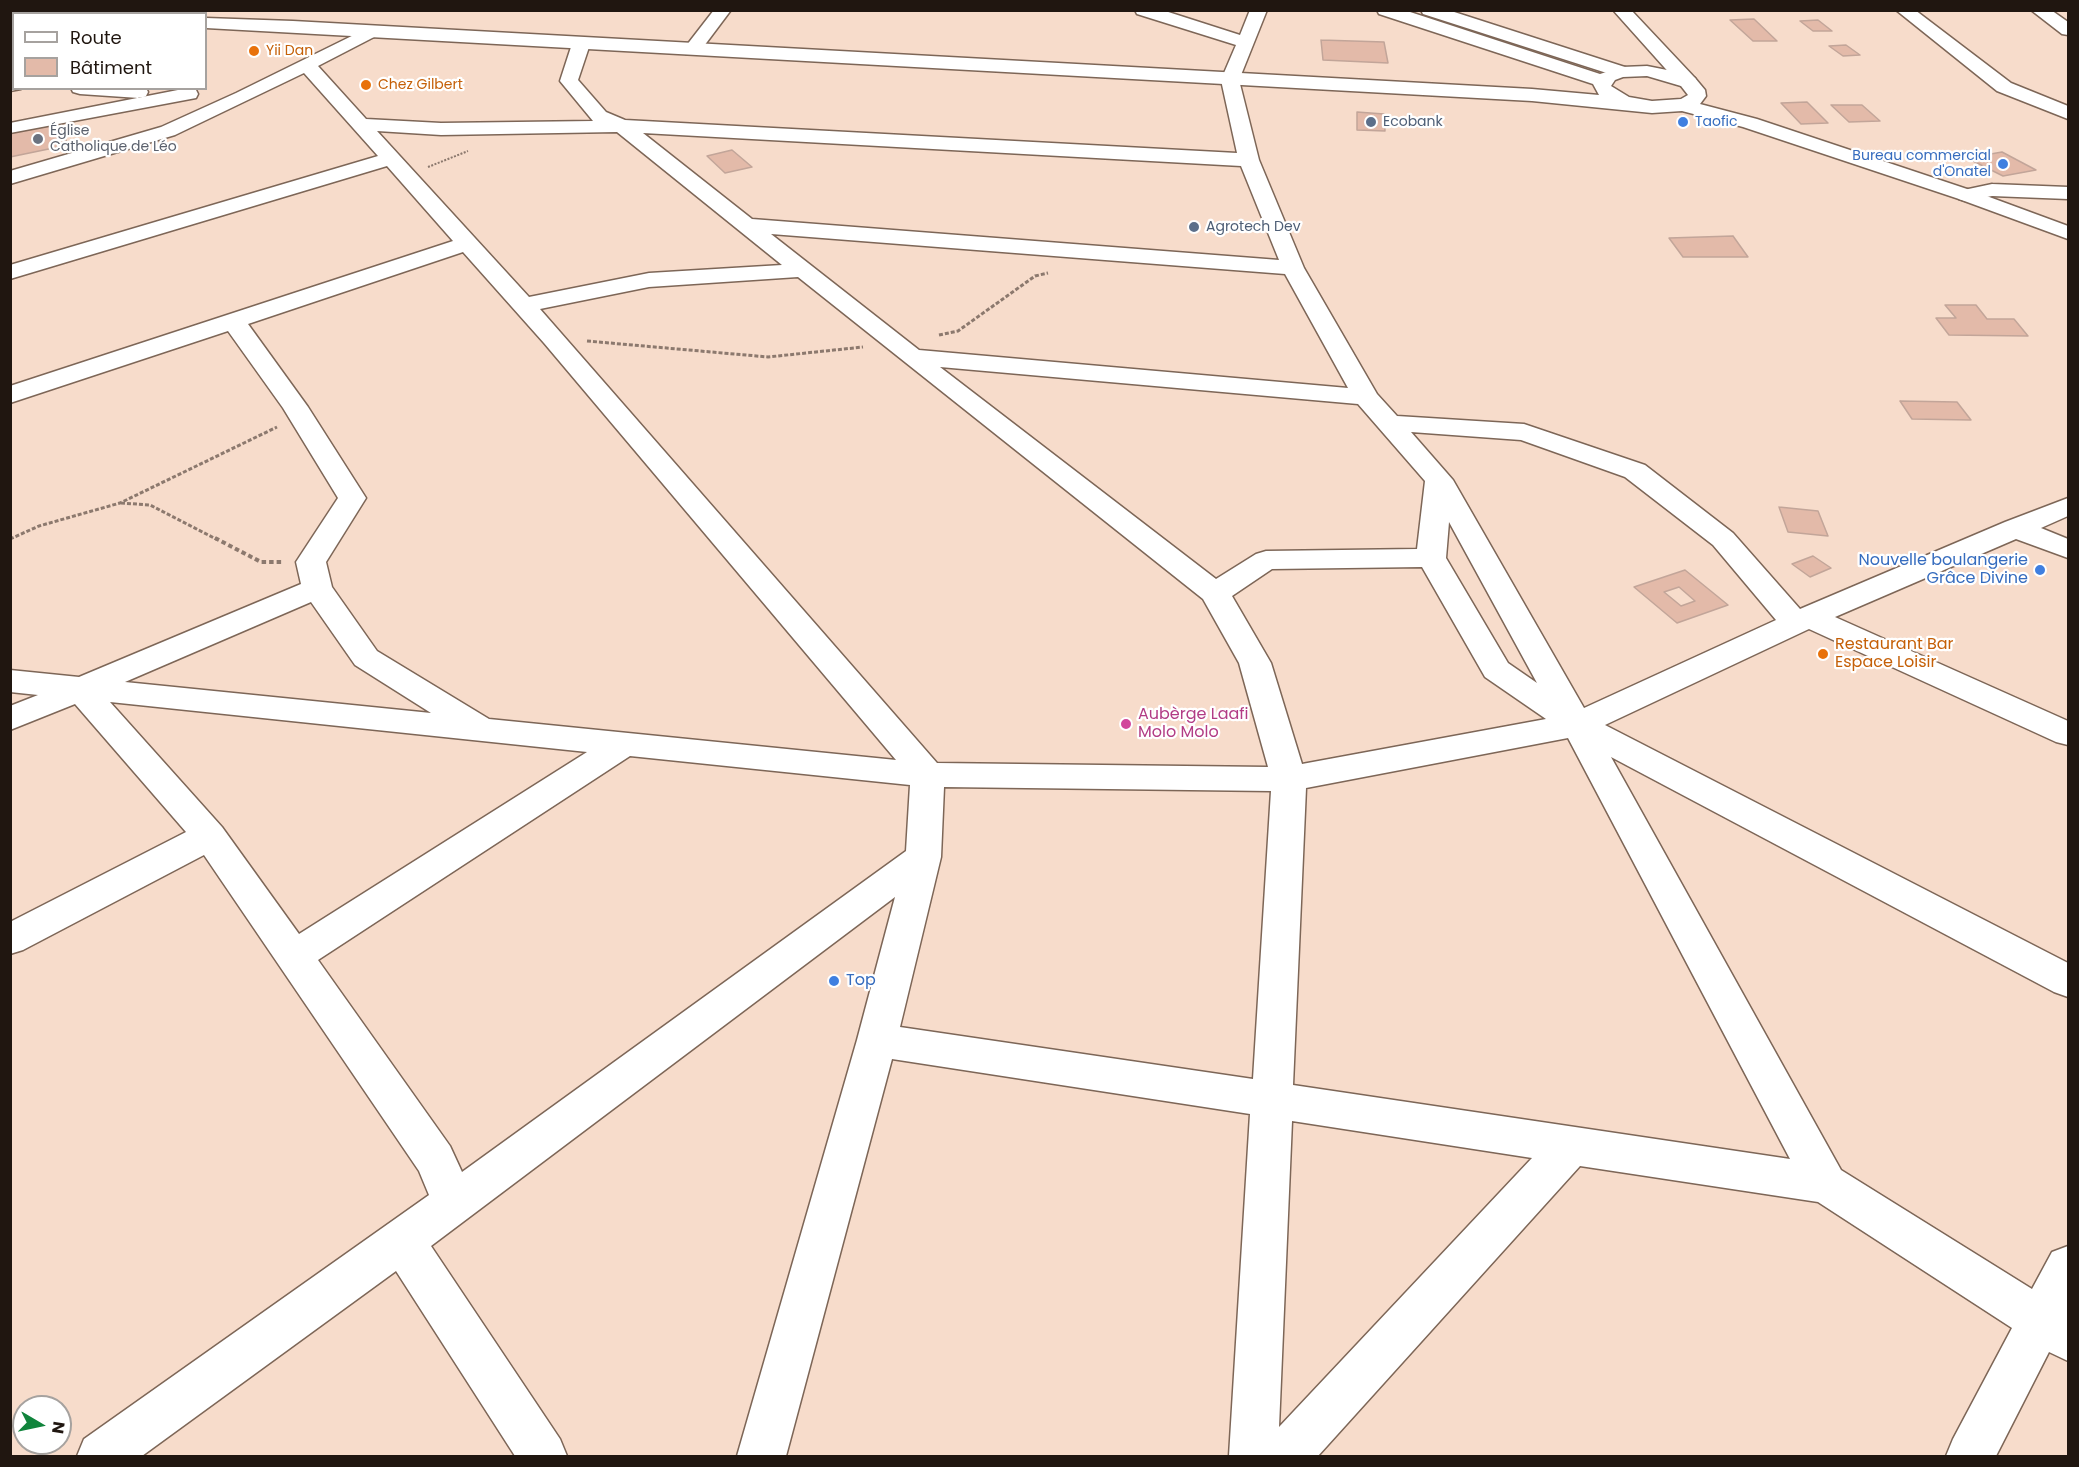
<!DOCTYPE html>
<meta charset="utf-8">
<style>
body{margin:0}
#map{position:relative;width:2079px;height:1467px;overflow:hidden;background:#f7dccb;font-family:Poppins,sans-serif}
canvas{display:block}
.frame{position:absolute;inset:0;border:12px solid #201610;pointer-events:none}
.legend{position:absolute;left:12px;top:12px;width:195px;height:78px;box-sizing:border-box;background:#fff;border:2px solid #a6a29f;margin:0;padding:8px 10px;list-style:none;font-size:18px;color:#201610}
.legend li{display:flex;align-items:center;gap:12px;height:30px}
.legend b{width:30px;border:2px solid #a6a29f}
.north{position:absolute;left:12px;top:1395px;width:60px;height:60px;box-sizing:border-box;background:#fff;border:2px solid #a6a29f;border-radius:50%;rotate:99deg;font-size:16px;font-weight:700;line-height:24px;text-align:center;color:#201610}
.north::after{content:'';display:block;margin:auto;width:21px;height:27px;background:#10843c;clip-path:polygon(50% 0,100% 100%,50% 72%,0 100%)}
</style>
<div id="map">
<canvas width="2079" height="1467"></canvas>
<div class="frame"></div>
<ul class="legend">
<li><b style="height:8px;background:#fff"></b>Route</li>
<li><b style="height:16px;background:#e3baa9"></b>Bâtiment</li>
</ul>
<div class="north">N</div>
</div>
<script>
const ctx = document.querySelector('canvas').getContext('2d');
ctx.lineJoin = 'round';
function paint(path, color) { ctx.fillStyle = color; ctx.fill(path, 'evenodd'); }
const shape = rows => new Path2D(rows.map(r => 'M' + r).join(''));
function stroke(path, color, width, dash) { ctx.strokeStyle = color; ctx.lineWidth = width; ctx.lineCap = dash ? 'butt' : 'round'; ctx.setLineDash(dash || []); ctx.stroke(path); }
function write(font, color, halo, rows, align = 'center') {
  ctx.font = font + ' Poppins,sans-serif'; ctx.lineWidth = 4.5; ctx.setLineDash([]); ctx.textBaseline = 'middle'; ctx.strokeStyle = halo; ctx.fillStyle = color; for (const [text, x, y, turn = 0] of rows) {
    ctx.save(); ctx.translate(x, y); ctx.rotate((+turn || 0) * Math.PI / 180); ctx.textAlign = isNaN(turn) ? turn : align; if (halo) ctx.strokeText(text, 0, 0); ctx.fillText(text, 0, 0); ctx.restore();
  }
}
const building = shape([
 [1754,19,1777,41,1753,41,1730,20,1754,19],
 [1818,20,1832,31,1813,31,1800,21,1818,20],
 [1321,40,1384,42,1388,63,1323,60,1321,40],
 [1846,45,1860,55,1843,56,1829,46,1846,45],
 [1807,102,1828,123,1801,124,1781,103,1807,102],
 [1831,105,1862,105,1880,121,1849,122,1831,105],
 [1357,112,1384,114,1385,131,1357,130,1357,112],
 [59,123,68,145,10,157,10,133,59,123],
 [732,150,752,167,725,173,707,156,732,150],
 [2002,152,2036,170,2003,176,1971,160,1990,157,1985,155,2002,152],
 [1733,236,1748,257,1683,257,1669,238,1733,236],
 [1945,305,1976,305,1987,319,2014,319,2028,336,1949,335,1936,318,1956,318,1945,305],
 [1900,401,1957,402,1971,420,1912,419,1900,401],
 [1779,507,1818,511,1828,536,1788,532,1779,507],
 [1813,556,1831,568,1810,577,1792,564,1813,556],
 [1685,570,1728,605,1677,623,1634,587,1685,570],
 [1679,587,1695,601,1681,606,1664,592,1679,587]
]);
paint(building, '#e3baa9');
stroke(building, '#c2a599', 1.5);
const minor = shape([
 [714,10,731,10,698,54,686,54,683,50,714,10],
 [1135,10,1162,10,1240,35,1250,10,1267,10,1239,80,1259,160,1304,268,1377,394,1397,416,1524,424,1645,465,1733,533,1800,609,2005,522,2068,498,2068,516,2041,528,2068,539,2068,558,2016,539,1835,617,2068,721,2068,745,2056,742,1809,629,1605,725,2068,963,2068,997,2054,992,1611,757,1841,1170,2032,1289,2052,1252,2068,1246,2068,1361,2049,1352,1996,1456,1946,1456,1953,1439,2012,1328,1818,1202,1580,1166,1318,1456,1229,1456,1250,1114,892,1059,786,1456,737,1456,857,1040,895,897,431,1246,560,1439,567,1456,515,1456,396,1271,142,1456,77,1456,84,1439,429,1195,419,1171,204,855,23,950,10,954,10,922,186,832,75,704,10,730,10,706,38,695,10,692,10,670,79,677,301,584,296,562,338,498,283,408,228,331,10,403,10,386,453,241,387,166,10,279,10,265,378,156,304,73,175,135,10,184,10,171,161,127,236,93,370,27,376,28,379,32,376,36,318,66,366,119,441,123,593,121,560,81,572,44,575,40,581,39,587,40,590,44,578,80,606,112,625,120,1237,153,1221,80,1236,45,1137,14,1135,10],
 [377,131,441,135,617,132,782,265,649,273,529,297,377,131],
 [643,133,1241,166,1279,260,752,219,643,133],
 [771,234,1285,274,1348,388,919,350,771,234],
 [463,252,544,343,896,760,489,719,377,651,332,587,326,562,366,498,308,407,248,324,463,252],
 [798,277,1203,599,1239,663,1268,767,937,763,540,309,649,287,798,277],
 [940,367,1358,404,1425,481,1417,549,1266,551,1256,554,1216,579,940,367],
 [1411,432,1521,440,1625,477,1713,545,1776,620,1584,708,1453,480,1411,432],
 [1449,522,1537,683,1508,663,1446,558,1449,522],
 [1422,567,1485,677,1546,719,1302,764,1271,663,1232,596,1272,569,1422,567],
 [311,602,355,665,431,713,125,682,311,602],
 [110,702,587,752,299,934,222,827,110,702],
 [1568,738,1790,1159,1293,1085,1306,788,1568,738],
 [630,756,910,785,906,851,462,1172,450,1146,318,960,630,756],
 [944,787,1271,791,1253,1079,900,1027,941,857,944,787],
 [1292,1121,1532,1158,1279,1427,1292,1121],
 [1421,10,1448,10,1628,68,1631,72,1628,76,1616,76,1423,14,1421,10],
 [1613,10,1631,10,1695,78,1697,82,1695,86,1681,86,1613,10],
 [1896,10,1915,10,2011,83,2068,106,2068,119,1997,91,1896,10],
 [2031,10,2051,10,2068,22,2068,35,2062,34,2031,10],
 [10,79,14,79,14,88,21,89,10,91,10,79],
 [71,88,146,88,148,92,146,96,139,98,80,94,73,92,71,88],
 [188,88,196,90,198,94,196,98,10,133,10,123,188,88],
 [1992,184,2068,187,2068,199,1992,196,1966,201,1959,199,1956,195,1959,191,1992,184]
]);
const major = shape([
 [10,10,27,10,29,14,14,14,14,18,10,18,10,10],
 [70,10,131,10,133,14,72,14,70,10],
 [1377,10,1404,10,1600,74,1622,67,1647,66,1682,73,1695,78,1705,90,1706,96,1700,104,1757,119,1973,191,2068,226,2068,239,1959,199,1743,127,1682,111,1652,113,1532,101,206,28,206,18,293,21,1532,89,1599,95,1593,84,1379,14,1377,10],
 [1647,76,1681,86,1688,95,1681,99,1652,101,1629,97,1611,86,1615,80,1623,77,1647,76]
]);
stroke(minor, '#7d6657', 3);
stroke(major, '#7d6657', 3);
stroke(shape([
 [428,167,468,151]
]), '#8c796e', 2, [2, 1.5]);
stroke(shape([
 [939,335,958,331,1035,276,1048,273],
 [587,341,768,357,863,347],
 [121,503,150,505,218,540],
 [10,539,39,526,120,503,277,427]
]), '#8c796e', 3, [4, 2]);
stroke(shape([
 [215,538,261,562,283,562]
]), '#8c796e', 4, [4.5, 3]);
paint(minor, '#fff');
paint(major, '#fff');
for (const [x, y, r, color] of [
 [254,51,6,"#e8710a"],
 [366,85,6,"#e8710a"],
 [1371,122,6,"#5c6f8a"],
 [1683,122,6,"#3f7fe0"],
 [38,139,6,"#6b7280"],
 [2003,164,6,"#3f7fe0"],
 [1194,227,6,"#5c6f8a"],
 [2040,570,6,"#3f7fe0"],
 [1823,654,6,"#e8710a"],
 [1126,724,6,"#d1479c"],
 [834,981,6,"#3f7fe0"]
]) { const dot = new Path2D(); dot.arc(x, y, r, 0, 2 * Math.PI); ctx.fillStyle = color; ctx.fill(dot); stroke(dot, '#fff', 2); }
write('14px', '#c56008', '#fff', [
 ["Yii Dan",266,51],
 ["Chez Gilbert",378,85]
], 'left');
write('14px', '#4e5e75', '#fff', [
 ["Ecobank",1383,122],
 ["Agrotech Dev",1206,227]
], 'left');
write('14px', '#366cbe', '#fff', [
 ["Taofic",1695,122],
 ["Bureau commercial",1991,156,"right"],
 ["d'Onatel",1991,172,"right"]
], 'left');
write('14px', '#5b616d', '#fff', [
 ["Église",50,131],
 ["Catholique de Léo",50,147]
], 'left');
write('16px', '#366cbe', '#fff', [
 ["Nouvelle boulangerie",2028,561],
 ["Grâce Divine",2028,579],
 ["Top",846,981,"left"]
], 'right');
write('16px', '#c56008', '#fff', [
 ["Restaurant Bar",1835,645],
 ["Espace Loisir",1835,663]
], 'left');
write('16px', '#b23c85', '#fff', [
 ["Aubèrge Laafi",1138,715],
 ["Molo Molo",1138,733]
], 'left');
</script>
